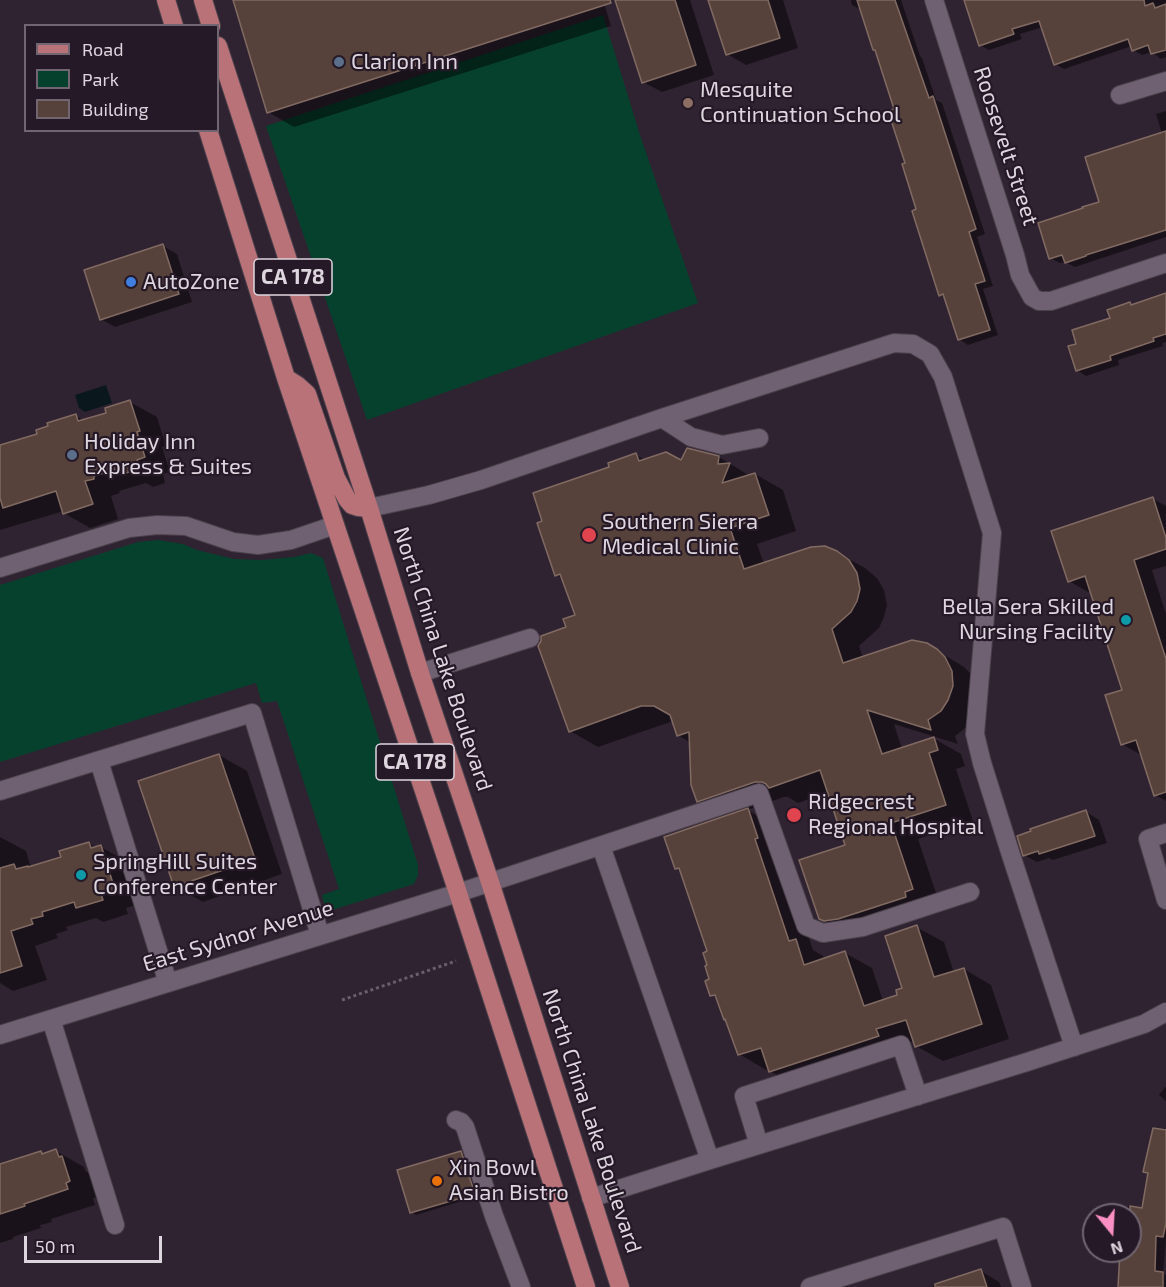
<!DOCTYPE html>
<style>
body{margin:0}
#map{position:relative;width:1166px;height:1287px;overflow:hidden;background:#302331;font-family:"Exo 2",sans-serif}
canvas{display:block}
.legend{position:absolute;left:24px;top:24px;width:195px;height:108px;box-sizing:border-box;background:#261927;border:2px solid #706571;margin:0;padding:8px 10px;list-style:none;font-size:18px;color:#ded6df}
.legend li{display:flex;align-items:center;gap:12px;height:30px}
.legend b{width:30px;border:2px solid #706571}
.north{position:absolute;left:1082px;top:1203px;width:60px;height:60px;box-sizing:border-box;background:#261927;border:2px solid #706571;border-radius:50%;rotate:162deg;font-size:16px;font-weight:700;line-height:24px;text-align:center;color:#ded6df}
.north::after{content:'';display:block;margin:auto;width:21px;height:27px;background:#fb8fc4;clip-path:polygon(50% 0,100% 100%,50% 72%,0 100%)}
.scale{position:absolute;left:24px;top:1236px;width:138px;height:27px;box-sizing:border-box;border:3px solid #ded6df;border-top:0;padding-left:8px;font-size:18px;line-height:21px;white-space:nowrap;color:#ded6df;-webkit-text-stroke:4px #261927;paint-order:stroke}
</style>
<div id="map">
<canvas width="1166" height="1287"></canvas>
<ul class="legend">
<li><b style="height:8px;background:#b97277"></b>Road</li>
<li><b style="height:16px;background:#06412d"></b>Park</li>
<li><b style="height:16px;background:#57423b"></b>Building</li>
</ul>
<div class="north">N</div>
<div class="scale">50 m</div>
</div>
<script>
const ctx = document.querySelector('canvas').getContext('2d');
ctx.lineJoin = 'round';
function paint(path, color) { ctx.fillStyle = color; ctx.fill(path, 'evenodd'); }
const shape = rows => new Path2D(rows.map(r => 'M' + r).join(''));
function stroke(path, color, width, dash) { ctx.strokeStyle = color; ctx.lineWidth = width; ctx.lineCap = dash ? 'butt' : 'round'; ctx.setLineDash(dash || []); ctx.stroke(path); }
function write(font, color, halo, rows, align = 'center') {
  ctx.font = font + ' "Exo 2",sans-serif'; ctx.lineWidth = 4.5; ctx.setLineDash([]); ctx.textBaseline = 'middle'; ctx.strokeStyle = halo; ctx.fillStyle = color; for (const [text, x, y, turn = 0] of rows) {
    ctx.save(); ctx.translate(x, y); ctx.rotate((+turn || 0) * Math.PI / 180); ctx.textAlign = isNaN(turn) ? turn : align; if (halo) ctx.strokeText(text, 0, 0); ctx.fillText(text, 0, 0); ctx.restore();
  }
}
paint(shape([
 [603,15,641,138,698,303,367,420,266,126],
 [158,540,183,544,197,550,234,559,262,560,294,557,311,553,323,558,418,865,418,875,414,884,326,912,322,895,339,889,277,701,262,703,256,683,0,762,0,585,138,542]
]), '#06412d');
paint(shape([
 [106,385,112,403,85,412,79,408,75,395]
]), '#0a181e');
paint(shape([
 [234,0,603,0,611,26,294,127,268,112],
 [617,0,690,0,714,75,662,92,643,82],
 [710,0,783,0,798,48,746,65,727,54],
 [851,0,901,0,920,56,922,58,936,100,942,103,985,234,977,237,993,286,983,289,998,335,968,345,959,339,946,298,940,295,918,210,896,110,862,10,852,5],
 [967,0,1166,0,1166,57,1161,59,1152,52,1142,55,1133,50,1132,46,1064,69,1055,64,1043,27,1020,34,1022,39,989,50,980,45],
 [1166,111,1166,237,1075,267,1065,262,1060,263,1050,258,1162,134,1156,114],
 [163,246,177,254,192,302,115,327,101,319],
 [1166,295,1166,342,1162,343,1163,346,1118,360,1119,365,1086,376,1077,370,1078,344,1130,304,1133,305],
 [130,402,157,417,166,446,162,447,170,472,163,474,165,483,153,487,146,483,119,491,120,493,111,496,118,519,90,528,64,513,64,511,0,530,0,447,39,435,76,416,85,421,108,414],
 [688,449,719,457,750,476,755,474,783,490,796,531,757,544,764,564,836,552,865,568,877,578,884,590,887,605,884,617,879,628,859,646,863,658,926,644,964,667,972,675,968,726,955,736,958,744,894,724,902,749,933,738,961,754,965,766,956,769,973,821,918,839,940,905,848,934,820,918,847,846,829,792,798,803,788,797,784,797,747,810,775,826,781,854,813,950,823,956,824,960,845,953,872,968,883,1001,899,996,904,989,916,927,944,942,954,973,964,969,991,985,1009,1039,943,1061,916,1046,914,1041,797,1087,770,1071,769,1069,766,1070,739,1054,718,999,711,995,709,952,682,871,677,868,727,817,698,801,691,743,678,735,673,721,598,747,570,731,568,628,577,616,564,579,556,575,611,468,636,455,645,460,682,462],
 [1153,499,1166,506,1166,566,1152,570,1166,614,1166,801,1155,795,1141,755,1122,744,1124,691,1091,591,1088,592,1069,581],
 [219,755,247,771,282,874,203,902,175,886],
 [1086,812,1099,820,1107,843,1053,860,1049,858,1037,862,1024,855],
 [0,837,26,851,31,868,63,857,89,843,97,848,101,847,126,861,140,904,126,908,128,914,103,922,96,918,66,927,68,930,56,934,58,938,35,946,47,980,13,991,0,983],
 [1166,1086,1166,1101,1159,1095],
 [1166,1132,1166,1240,1163,1274,1166,1275,1166,1287,1120,1287,1122,1251,1130,1251,1130,1215,1124,1215,1126,1206,1143,1210,1149,1174,1145,1172],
 [56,1151,84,1167,85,1171,90,1173,97,1197,93,1198,95,1205,51,1219,52,1222,40,1225,41,1228,13,1237,13,1239,0,1243,0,1165,41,1153,44,1154],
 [461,1152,465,1155,478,1196,416,1215,412,1212],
 [981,1271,999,1282,1001,1287,931,1287]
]), '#0007');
const building = shape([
 [233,0,610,0,611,3,267,113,233,0],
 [615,0,675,0,696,65,642,83,615,0],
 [708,0,768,0,780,38,726,55,708,0],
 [857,0,895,0,929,98,933,96,976,229,969,232,985,281,975,284,990,330,958,340,943,294,939,296,912,211,916,209,902,164,905,163,888,111,894,109,875,50,873,50,857,0],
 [964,0,1144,0,1145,6,1153,3,1155,8,1166,4,1166,50,1151,54,1148,45,1132,51,1128,39,1054,65,1039,21,1012,29,1014,34,979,46,964,0],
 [1166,131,1166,230,1086,255,1086,256,1065,263,1062,255,1049,259,1038,223,1083,208,1082,207,1099,202,1085,157,1166,131],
 [163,244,179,294,100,320,84,270,163,244],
 [1166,293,1166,334,1153,338,1154,341,1110,356,1111,360,1076,371,1068,346,1076,344,1072,330,1110,318,1107,310,1130,302,1131,305,1166,293],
 [130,400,140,431,137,432,145,457,137,460,140,468,126,473,124,467,94,476,94,479,85,481,93,504,63,514,56,491,3,508,0,498,0,445,37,434,36,430,48,426,47,423,76,414,78,421,106,413,105,408,130,400],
 [687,448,719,456,718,464,730,463,722,483,755,473,769,515,730,528,744,569,811,547,825,546,837,551,849,560,857,573,860,589,857,601,851,612,832,629,843,663,912,640,927,643,937,649,945,657,952,671,953,686,948,700,941,711,928,720,931,730,867,710,882,754,934,737,938,750,929,753,946,805,891,823,913,889,905,892,906,897,838,919,824,921,819,919,799,860,845,845,820,770,769,788,766,784,762,782,755,782,697,802,691,785,689,732,677,736,670,715,654,706,641,706,569,732,538,646,541,641,541,636,566,627,563,619,575,615,560,574,555,576,537,523,542,521,533,493,609,467,608,463,636,453,639,461,666,452,681,460,687,448],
 [1153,497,1166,538,1166,549,1134,560,1166,659,1166,792,1154,796,1136,740,1121,745,1105,695,1122,690,1085,576,1068,582,1051,531,1153,497],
 [219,754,255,859,174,887,138,781,219,754],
 [748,808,758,838,755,839,789,941,796,939,804,965,845,951,864,1006,897,995,896,990,902,988,885,936,917,925,934,977,964,968,982,1024,915,1047,906,1020,876,1029,879,1036,769,1072,761,1048,738,1055,725,1019,724,1020,715,995,710,996,705,981,709,979,705,966,707,965,703,953,707,951,679,868,675,869,664,837,748,808],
 [1086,810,1095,836,1039,854,1038,851,1023,856,1017,836,1031,831,1030,829,1086,810],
 [89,842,91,848,101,845,115,890,101,894,103,900,76,908,74,902,42,912,43,916,31,919,33,924,11,931,22,966,0,973,0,868,14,864,16,869,28,866,28,867,61,857,59,851,89,842],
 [1153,1128,1166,1130,1166,1223,1163,1237,1156,1236,1155,1271,1163,1272,1163,1287,1118,1287,1120,1251,1130,1251,1130,1206,1142,1208,1148,1173,1143,1172,1153,1128],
 [56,1149,59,1157,62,1156,70,1181,66,1183,68,1189,24,1204,25,1206,0,1214,0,1164,41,1151,42,1154,56,1149],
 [461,1151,475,1194,410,1213,397,1170,461,1151],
 [981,1269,987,1287,935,1287,935,1284,981,1269]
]);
paint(building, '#57423b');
stroke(building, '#816a62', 1.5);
const minor = shape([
 [934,0,1015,255,1020,275,1032,297,1039,301,1051,301,1166,263],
 [1120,95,1166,81],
 [662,418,691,437,722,445,759,438],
 [369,508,429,495,481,480,662,418,894,343,913,344,930,354,943,377,992,533,975,734,982,763,1010,852,1074,1047],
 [0,568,129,528,157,525,186,526,233,542,258,545,291,540,335,525],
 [420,673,530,638],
 [99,761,168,983],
 [0,791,252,713,320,935],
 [1166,833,1148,839,1166,900],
 [601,846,710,1160],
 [51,1019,115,1225],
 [0,1035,458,893,759,793,806,926,823,933,863,927,970,892],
 [456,1120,461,1122,465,1127,494,1216,521,1287],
 [759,1145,744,1096,901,1045,918,1096],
 [591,1198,710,1160,1027,1062,1144,1024,1166,1012],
 [810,1287,1003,1227,1022,1287]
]);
const major = shape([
 [166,0,174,26],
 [203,0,211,26],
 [218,46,369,508,420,673,490,882,620,1287],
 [208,130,286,378,458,893,586,1287],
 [286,378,297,385,307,394,336,478,347,499,352,505,358,507,369,508]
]);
stroke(minor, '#4b414c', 20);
stroke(major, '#4b414c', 20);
stroke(shape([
 [342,1000,456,961]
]), '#6a5e6b', 3, [3, 3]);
stroke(minor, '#6f6171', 18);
stroke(major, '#b97277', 18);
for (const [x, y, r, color] of [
 [339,62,6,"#5c6f8a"],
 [688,103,6,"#8d6e63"],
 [131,282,6,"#3f7fe0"],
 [72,455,6,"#5c6f8a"],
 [589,535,8,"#e0444e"],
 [1126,620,6,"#0f9aa8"],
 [794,815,8,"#e0444e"],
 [81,875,6,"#0f9aa8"],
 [437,1181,6,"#e8710a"]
]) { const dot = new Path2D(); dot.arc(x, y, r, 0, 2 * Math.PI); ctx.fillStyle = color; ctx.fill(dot); stroke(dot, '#261927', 2); }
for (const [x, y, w] of [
 [293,277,78],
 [415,762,78]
]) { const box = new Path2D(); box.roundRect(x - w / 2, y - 18, w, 36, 4.5); ctx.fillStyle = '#261927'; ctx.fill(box); stroke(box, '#ded6df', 1.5); }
write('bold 21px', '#ded6df', null, [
 ["CA 178",293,277],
 ["CA 178",415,762]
]);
write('22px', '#ded6df', '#261927', [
 ["Clarion Inn",351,62],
 ["Mesquite",700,90],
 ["Continuation School",700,115],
 ["AutoZone",143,282],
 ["Holiday Inn",84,442],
 ["Express & Suites",84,467],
 ["Southern Sierra",602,522],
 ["Medical Clinic",602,547],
 ["Bella Sera Skilled",1114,607,"right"],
 ["Nursing Facility",1114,632,"right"],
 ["Ridgecrest",808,802],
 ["Regional Hospital",808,827],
 ["SpringHill Suites",93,862],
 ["Conference Center",93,887],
 ["Xin Bowl",449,1168],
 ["Asian Bistro",449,1193]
], 'left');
write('22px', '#ded6df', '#261927', [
 ["Roosevelt Street",1006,146,72],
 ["North China Lake Boulevard",443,659,72],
 ["East Sydnor Avenue",238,936,-17],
 ["North China Lake Boulevard",592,1121,72]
]);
</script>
